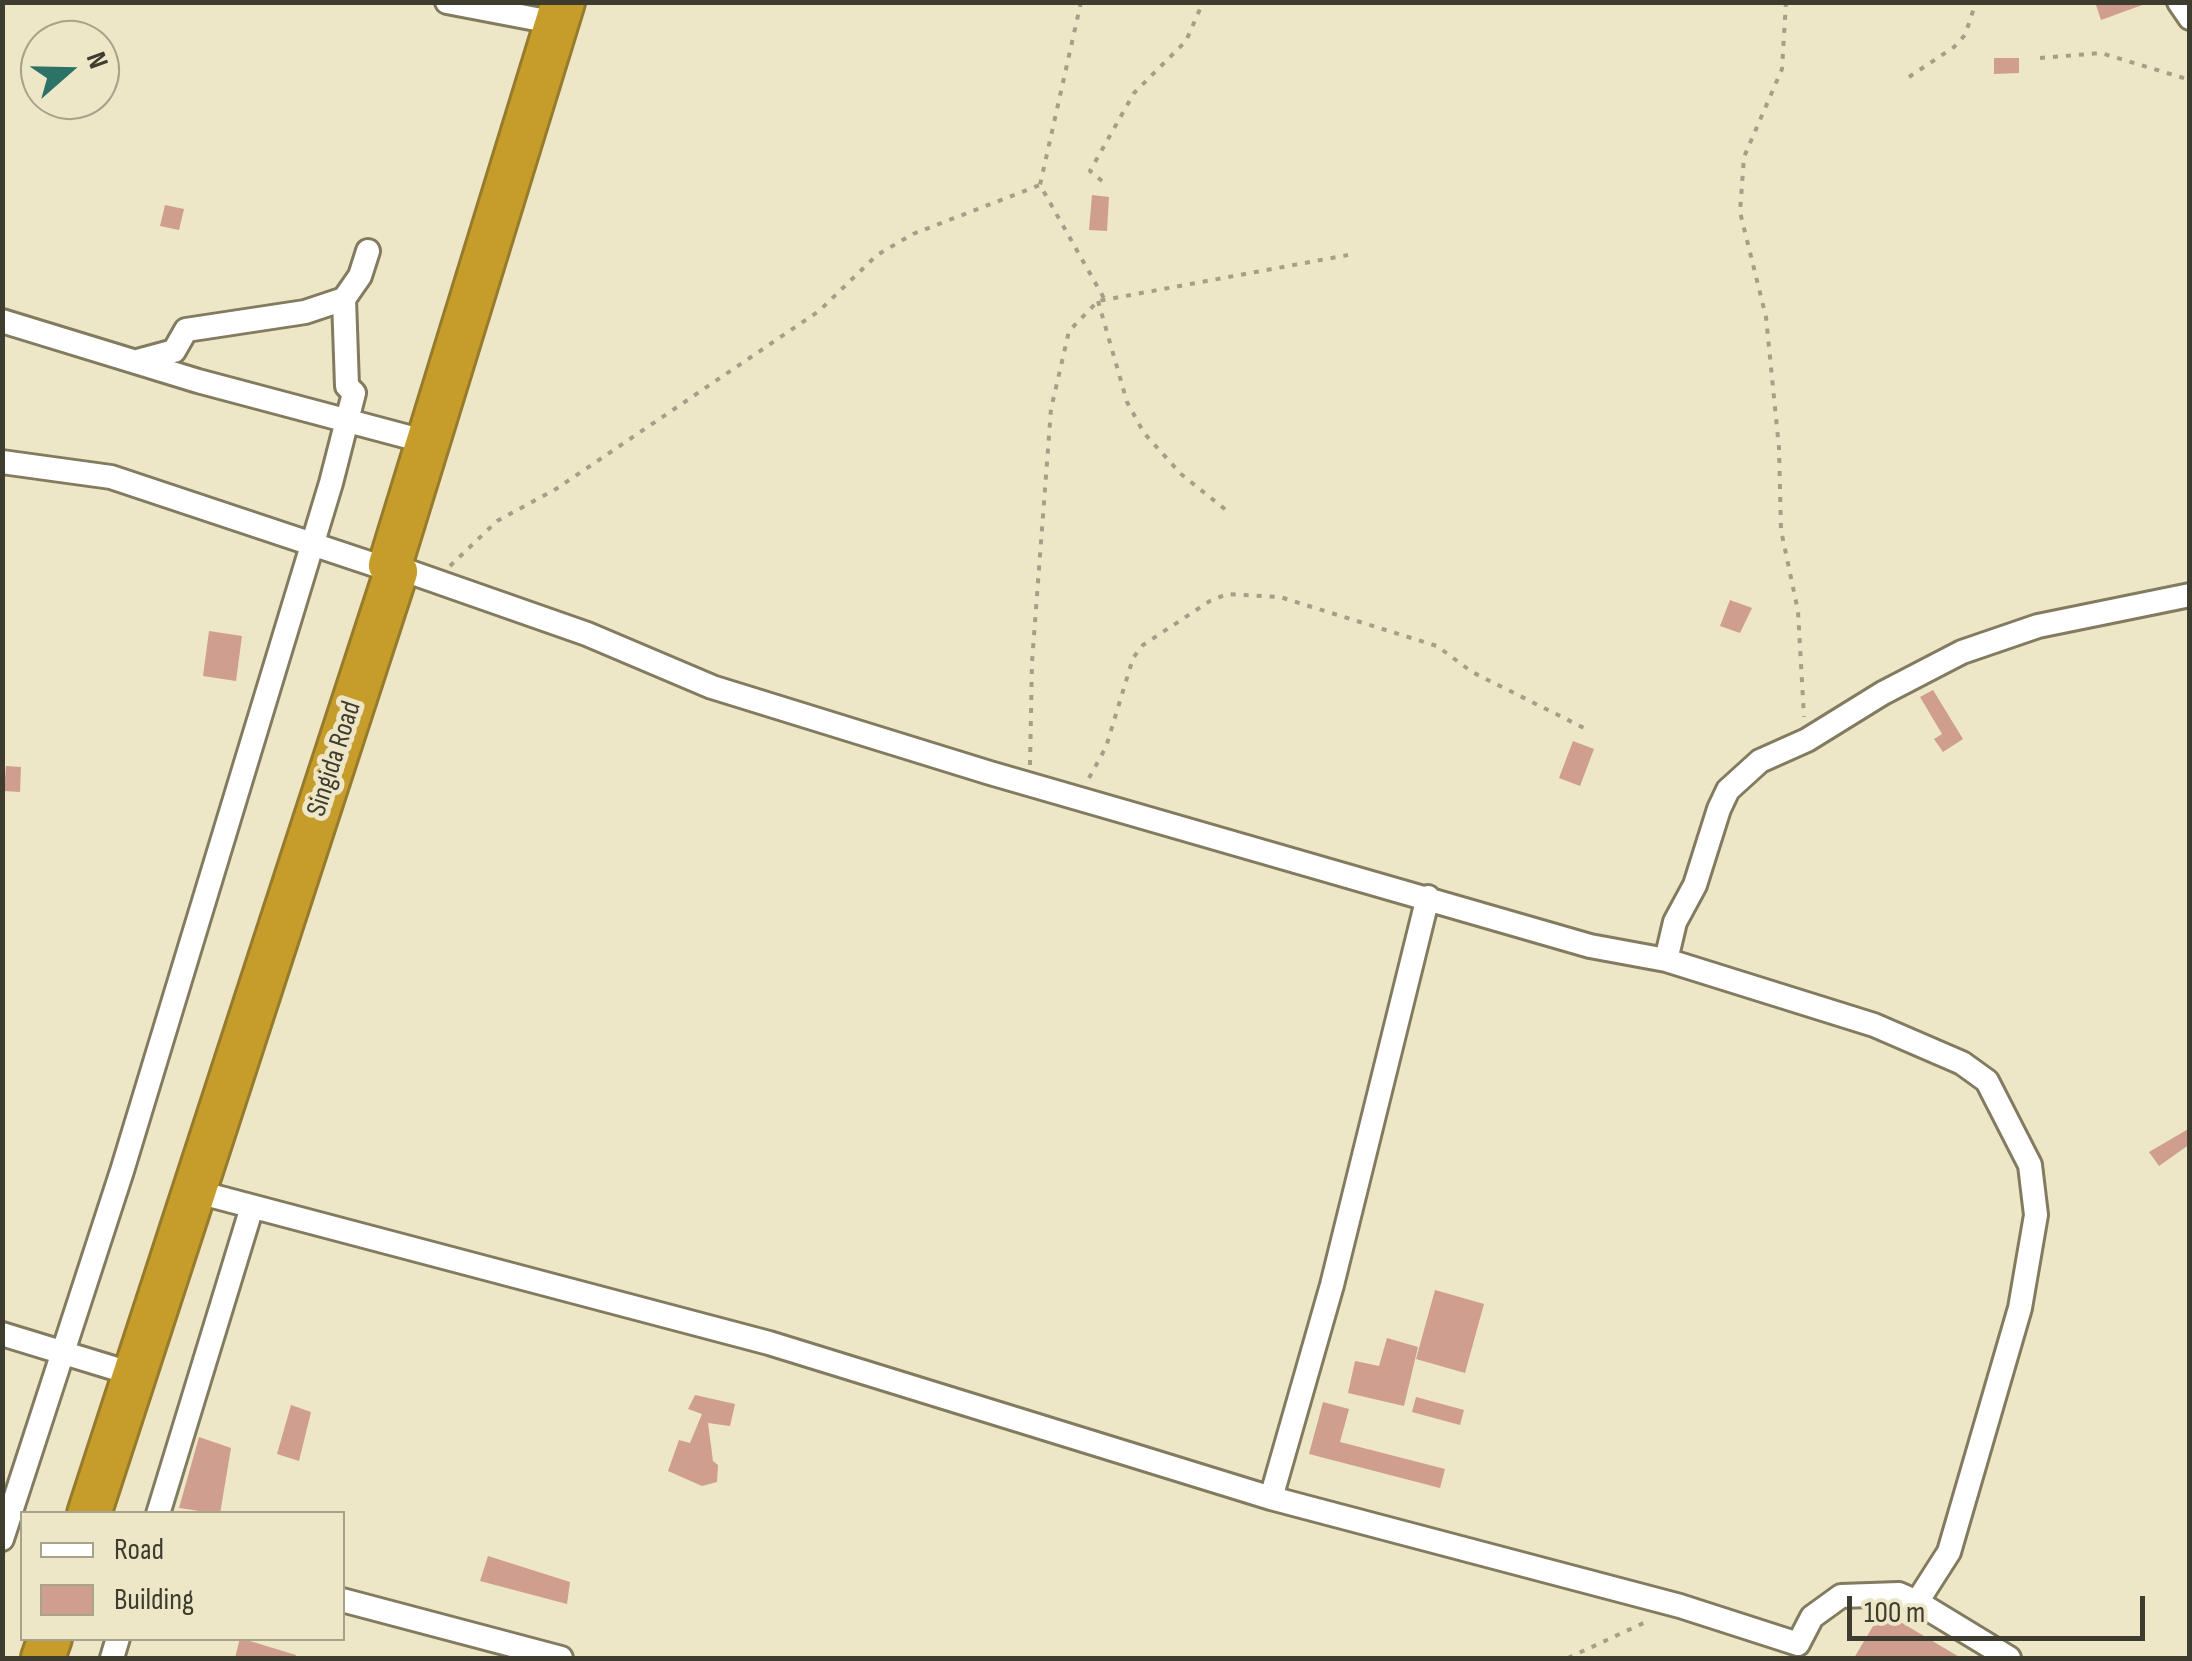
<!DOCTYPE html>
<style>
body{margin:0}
#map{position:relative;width:2192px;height:1661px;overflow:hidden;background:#ede6c7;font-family:"Sofia Sans Condensed",sans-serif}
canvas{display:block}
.frame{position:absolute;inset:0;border:5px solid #3e3b2f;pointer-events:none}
.legend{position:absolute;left:20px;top:1511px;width:325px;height:130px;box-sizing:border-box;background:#ede6c7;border:2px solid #a7a28a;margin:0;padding:12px 18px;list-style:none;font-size:30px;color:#3e3b2f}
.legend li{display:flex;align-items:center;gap:20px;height:50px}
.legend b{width:50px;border:2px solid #a7a28a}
.north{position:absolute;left:20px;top:20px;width:100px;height:100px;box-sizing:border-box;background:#ede6c7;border:2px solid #a7a28a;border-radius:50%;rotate:70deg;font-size:28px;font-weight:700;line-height:40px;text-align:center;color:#3e3b2f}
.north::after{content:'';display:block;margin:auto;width:35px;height:45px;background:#2d7267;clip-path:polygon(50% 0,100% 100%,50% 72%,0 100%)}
.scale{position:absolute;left:1847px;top:1596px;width:298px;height:45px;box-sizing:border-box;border:5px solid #3e3b2f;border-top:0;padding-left:12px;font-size:30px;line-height:35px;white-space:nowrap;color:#3e3b2f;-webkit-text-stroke:8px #ede6c7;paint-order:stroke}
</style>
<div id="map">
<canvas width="2192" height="1661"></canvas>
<div class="frame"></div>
<ul class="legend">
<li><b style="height:12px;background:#fff"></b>Road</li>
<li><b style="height:28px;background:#cf9e8e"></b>Building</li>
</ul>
<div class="north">N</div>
<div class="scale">100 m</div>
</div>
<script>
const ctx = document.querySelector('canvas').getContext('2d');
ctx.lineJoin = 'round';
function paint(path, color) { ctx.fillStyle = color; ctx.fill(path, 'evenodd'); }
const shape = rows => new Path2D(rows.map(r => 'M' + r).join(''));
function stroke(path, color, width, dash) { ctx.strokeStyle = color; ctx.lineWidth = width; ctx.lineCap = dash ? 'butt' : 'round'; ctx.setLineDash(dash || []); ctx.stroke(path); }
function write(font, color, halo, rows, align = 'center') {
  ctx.font = font + ' "Sofia Sans Condensed",sans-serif'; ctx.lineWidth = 10; ctx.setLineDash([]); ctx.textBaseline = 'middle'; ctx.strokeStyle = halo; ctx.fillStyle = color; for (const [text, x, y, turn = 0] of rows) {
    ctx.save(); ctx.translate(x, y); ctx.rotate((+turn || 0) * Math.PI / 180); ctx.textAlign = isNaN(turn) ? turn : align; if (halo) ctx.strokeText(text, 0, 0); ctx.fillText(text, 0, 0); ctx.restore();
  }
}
paint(shape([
 [2095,2,2145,2,2145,4,2101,20],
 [1994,58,2019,58,2019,73,1994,74],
 [1092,195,1109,197,1107,231,1089,230],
 [165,205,184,209,179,230,160,226],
 [1730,600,1752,608,1740,633,1720,626],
 [209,631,242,636,236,681,203,676],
 [1933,690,1963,739,1943,752,1934,739,1942,734,1920,697],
 [1573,741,1594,749,1580,786,1559,778],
 [6,766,21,767,20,792,4,791],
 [2190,1128,2190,1144,2159,1166,2149,1152],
 [1435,1290,1484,1304,1465,1373,1416,1359],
 [1387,1338,1418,1347,1404,1406,1348,1393,1355,1361,1379,1366],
 [695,1395,735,1404,730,1426,708,1423,713,1461,718,1465,717,1482,702,1486,668,1471,679,1440,690,1443,702,1414,688,1409],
 [1416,1397,1464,1410,1460,1425,1412,1412],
 [1323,1402,1349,1409,1340,1442,1445,1469,1440,1488,1309,1454],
 [291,1405,311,1412,299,1461,277,1454],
 [199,1437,231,1448,220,1514,179,1508],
 [488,1556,570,1582,567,1604,480,1581],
 [1882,1611,1961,1658,1854,1658],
 [240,1638,296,1655,295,1658,235,1658]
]), '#cf9e8e');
const street = shape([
 [447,2,557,23],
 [2179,2,2190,18],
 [2,321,198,381,431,443],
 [137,361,174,351,186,330,305,312,344,299,360,276,368,251],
 [2,462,111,477,396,572],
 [390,565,587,634,712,687,990,773,1590,946,1666,960,1675,922,1695,885,1719,809,1728,790,1760,761,1807,740,1883,693,1962,652,2038,626,2190,595],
 [194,1191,769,1343,1271,1498,1680,1606,1798,1644,1812,1617,1841,1596,1899,1594,1917,1602,1949,1552,2020,1308,2036,1215,2030,1165,1987,1081,1962,1063,1874,1025,1666,960],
 [2,1334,133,1374],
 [1271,1498,1332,1285,1428,897],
 [158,1514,252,1207],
 [2,1539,122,1171,331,483,354,393,347,386,344,299],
 [342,1600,561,1658],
 [1917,1602,2009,1658],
 [112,1658,118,1638]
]);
const highway = shape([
 [89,1514,396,572,390,565,563,2],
 [43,1658,50,1638]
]);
stroke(street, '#827b5f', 28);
stroke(highway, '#967b2c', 48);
stroke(shape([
 [1081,2,1040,185,1105,300],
 [1786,2,1782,69,1744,157,1740,212,1766,317,1779,448,1781,530,1798,611,1804,717],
 [2040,58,2101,53,2190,80],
 [1909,77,1954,47,1965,35,1976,2],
 [1102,181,1090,171,1134,93,1186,41,1203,2],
 [1098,301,1127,402,1144,433,1181,474,1231,514],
 [450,566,497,521,556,489,819,311,877,255,913,234,1040,185],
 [1030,765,1032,662,1051,409,1069,331,1098,301,1348,255],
 [1089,778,1106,747,1133,658,1143,645,1210,601,1227,594,1280,597,1437,646,1472,672,1586,729],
 [1568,1658,1650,1620]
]), '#a49f88', 4, [5, 8]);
stroke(street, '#fff', 22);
stroke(highway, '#c69d2a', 42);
write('28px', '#3e3b2f', '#ede6c7', [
 ["Singida Road",335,759,-72]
]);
</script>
